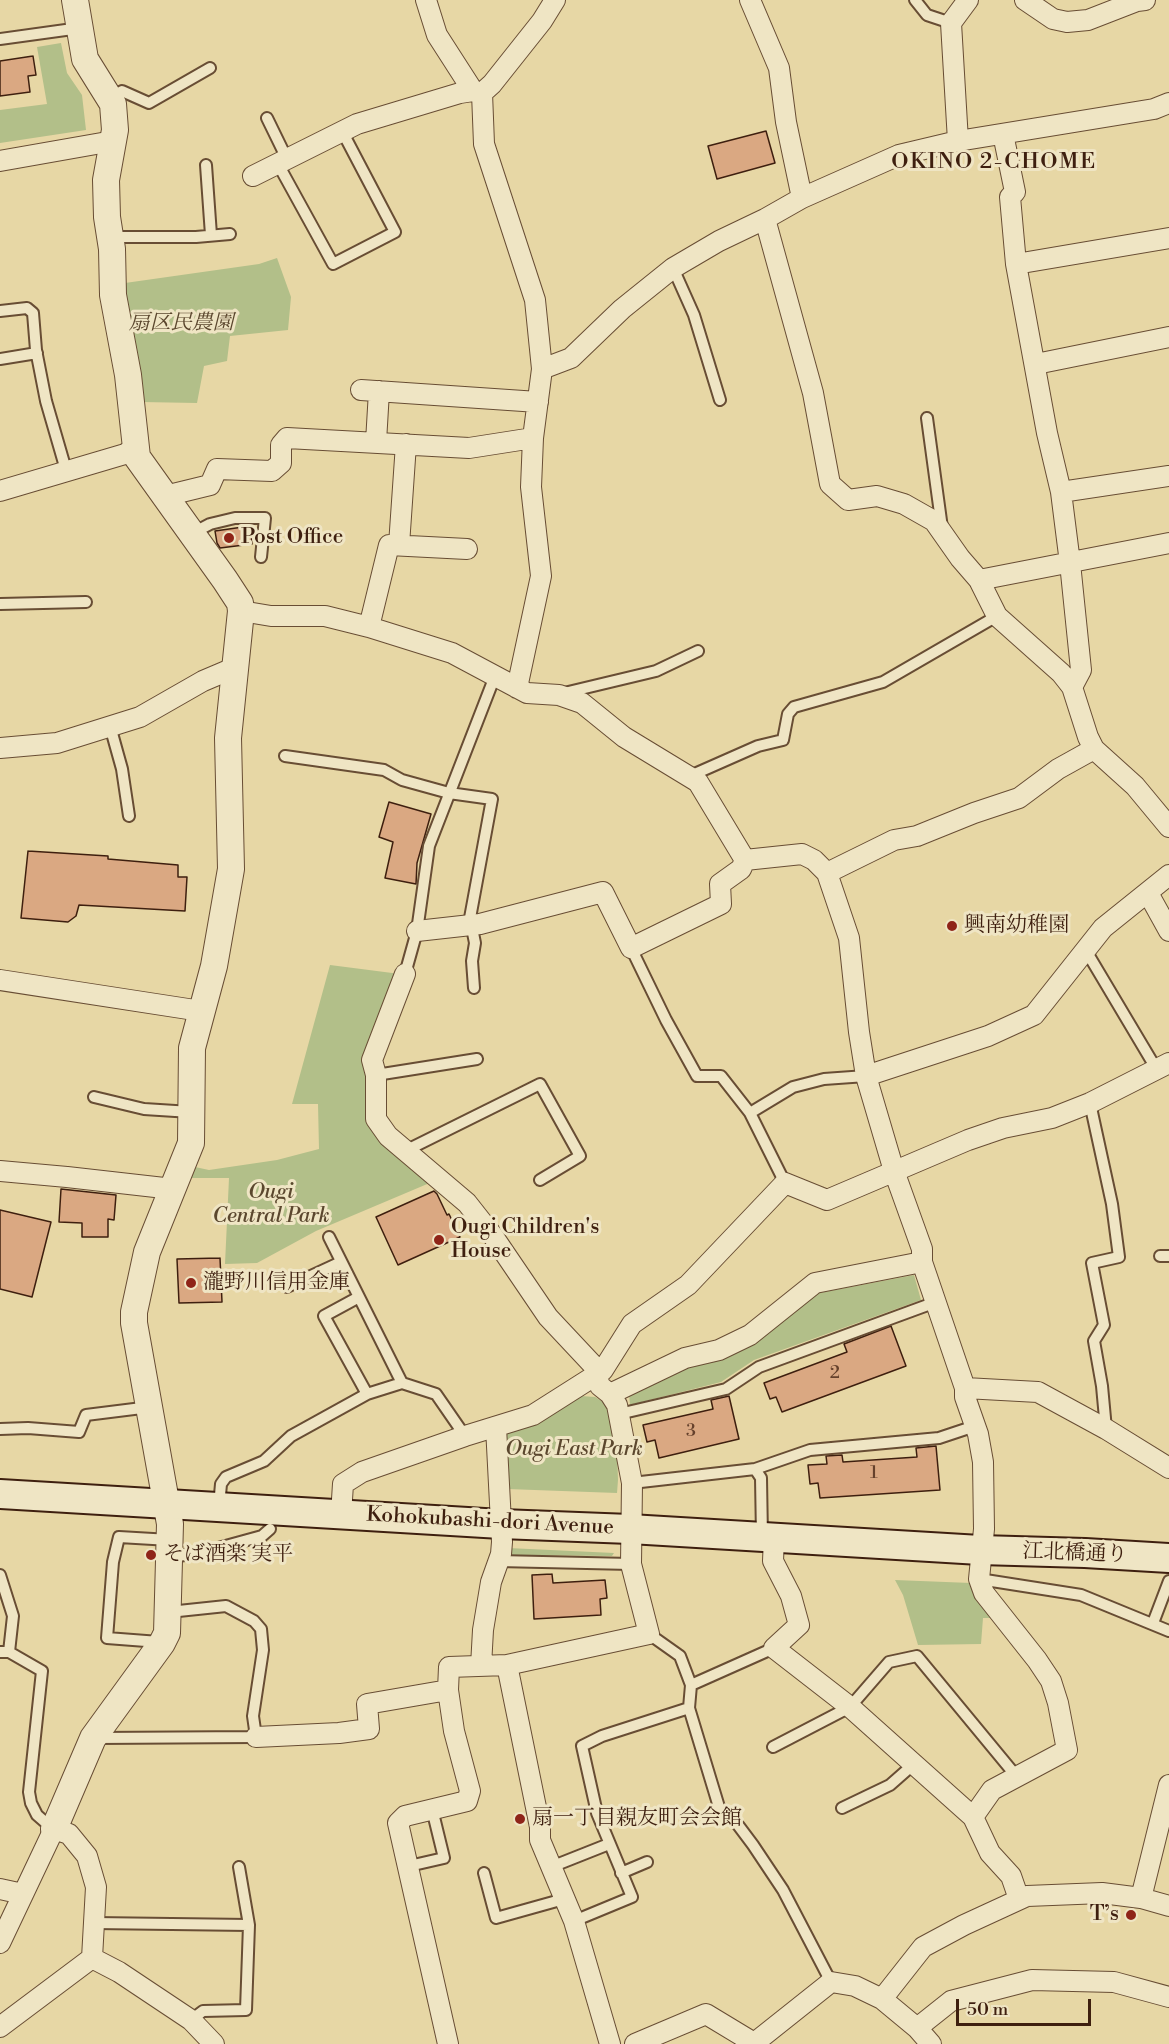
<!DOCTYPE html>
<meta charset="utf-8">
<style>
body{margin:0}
#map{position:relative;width:1169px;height:2044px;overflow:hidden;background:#e7d7a5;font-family:"Libre Bodoni",serif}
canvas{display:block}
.scale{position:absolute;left:956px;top:1999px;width:135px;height:27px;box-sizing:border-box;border:3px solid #3e1f0f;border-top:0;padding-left:8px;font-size:18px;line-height:21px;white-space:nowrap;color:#3e1f0f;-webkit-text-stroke:4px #efe5c4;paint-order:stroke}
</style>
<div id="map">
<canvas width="1169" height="2044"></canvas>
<div class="scale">50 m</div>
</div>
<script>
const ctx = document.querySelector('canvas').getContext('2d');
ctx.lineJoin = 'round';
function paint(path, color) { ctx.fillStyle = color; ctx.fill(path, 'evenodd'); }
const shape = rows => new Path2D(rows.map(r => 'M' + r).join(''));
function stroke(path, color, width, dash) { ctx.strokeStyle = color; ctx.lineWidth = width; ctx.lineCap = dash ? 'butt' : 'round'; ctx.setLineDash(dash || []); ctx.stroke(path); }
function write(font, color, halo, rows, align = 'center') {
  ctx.font = font + ' "Libre Bodoni","Noto Serif JP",serif'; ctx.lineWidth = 6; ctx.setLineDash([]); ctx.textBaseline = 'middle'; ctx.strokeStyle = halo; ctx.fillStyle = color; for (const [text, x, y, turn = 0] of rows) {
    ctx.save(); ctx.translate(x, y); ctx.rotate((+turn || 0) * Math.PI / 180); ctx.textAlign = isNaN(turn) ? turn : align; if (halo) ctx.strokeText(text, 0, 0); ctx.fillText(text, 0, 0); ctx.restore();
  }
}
paint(shape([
 [61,43,67,73,82,95,86,130,0,143,0,110,47,104,37,47],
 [277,258,291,297,288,330,230,336,227,361,204,366,197,403,141,402,126,302,125,283,259,264],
 [330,965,400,974,369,1122,432,1182,316,1231,257,1263,225,1264,229,1178,189,1178,195,1167,209,1170,277,1160,319,1149,318,1104,292,1104],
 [914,1275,921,1300,754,1360,721,1382,630,1405,629,1394,686,1368,755,1340,819,1293],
 [581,1396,595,1397,608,1405,617,1450,618,1480,617,1493,507,1489,505,1434,534,1425],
 [508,1548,614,1553,612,1556,512,1555],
 [895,1580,971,1583,994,1618,983,1618,981,1644,918,1645,903,1595]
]), '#b2bf89');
const building = shape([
 [33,56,36,75,28,76,30,92,0,96,0,61,33,56],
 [766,131,775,163,717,179,708,146,766,131],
 [250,526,252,544,220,548,217,543,215,531,250,526],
 [389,802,431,814,417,863,416,884,385,878,393,842,379,837,389,802],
 [28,851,108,856,108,859,178,865,178,877,187,877,185,911,79,905,76,916,68,922,21,918,28,851],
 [61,1189,116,1195,114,1220,108,1219,108,1237,82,1237,82,1223,59,1222,61,1189],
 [434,1191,437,1194,447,1215,449,1214,460,1237,398,1265,376,1217,434,1191],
 [0,1210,51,1222,32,1297,0,1289,0,1210],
 [220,1258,222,1302,179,1303,177,1259,220,1258],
 [891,1326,906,1366,782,1412,776,1397,770,1399,764,1383,847,1352,844,1344,891,1326],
 [729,1396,739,1439,659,1458,655,1440,647,1442,643,1425,713,1409,711,1400,729,1396],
 [936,1446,940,1490,820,1498,818,1483,810,1484,808,1465,827,1464,826,1456,842,1455,843,1462,917,1457,916,1448,936,1446],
 [552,1574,553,1583,605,1580,607,1598,600,1599,601,1615,534,1619,532,1575,552,1574]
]);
paint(building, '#daa882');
stroke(building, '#3e1f0f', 1.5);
const service = shape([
 [915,0,927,15,951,23],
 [0,39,80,28],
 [110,98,122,91,149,103,210,68],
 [267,118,287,159],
 [278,164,333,264,395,232,342,131],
 [206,165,211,235],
 [111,237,196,237,230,234],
 [673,268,694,315,720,400],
 [0,311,27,308,33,313,36,350,46,401,66,470],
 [0,359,37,353],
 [927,418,942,528],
 [193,533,210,524,235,518,265,518,261,557],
 [0,604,86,602],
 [564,693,656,671,698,651],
 [110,726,122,769,129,816],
 [285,756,384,770,402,780,449,793,492,799,470,918,475,943,472,961,474,988],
 [690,776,758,746,783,740,788,714,794,707,883,682,997,616],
 [631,948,666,1020,697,1076,721,1076,750,1113,785,1183],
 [1085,949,1157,1070],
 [405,974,417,931,429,846,495,676],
 [376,1075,477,1059],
 [94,1097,144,1109,191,1112],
 [1090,1103,1112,1204,1119,1257,1092,1263,1104,1325,1094,1341,1102,1386,1106,1429],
 [750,1113,793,1087,824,1079,866,1076],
 [405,1151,540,1084,580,1156,540,1180],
 [329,1237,402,1383],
 [1160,1256,1169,1256],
 [287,1287,341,1262],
 [359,1297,324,1316,367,1394],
 [619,1414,726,1389,759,1367,936,1302],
 [0,1429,28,1428,79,1432,86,1415,150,1407],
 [755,1469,810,1450,939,1438,975,1426],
 [632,1483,755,1469,761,1478,762,1537],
 [219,1506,221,1484,226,1477,264,1461,291,1436,367,1394,402,1383,436,1394,465,1436],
 [170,1557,200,1553,262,1536,270,1529],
 [498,1561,631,1564],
 [0,1575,13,1616,9,1652],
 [979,1579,1081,1595,1169,1631],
 [1153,1623,1169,1581],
 [649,1634,680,1656,691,1685,689,1708,719,1807,735,1821,753,1845,783,1890,831,1982],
 [159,1642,107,1638,113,1562,119,1537,170,1540],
 [0,1652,9,1652,42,1671,29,1792,31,1803,37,1815,53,1829],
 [691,1685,774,1648],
 [96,1738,256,1737,253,1716,263,1650,261,1629,254,1621,226,1606,169,1612],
 [773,1747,850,1707,889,1662,917,1656,1017,1777],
 [842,1808,890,1785,915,1763],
 [409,1866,444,1858,432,1809],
 [551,1867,609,1844],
 [484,1873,496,1918,564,1899],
 [621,1873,647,1862],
 [574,1921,632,1897,597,1813,582,1746,602,1736,689,1708],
 [94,1923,249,1925],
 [191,2020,203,2011,246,2010,249,1925,239,1867]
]);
const minor = shape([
 [426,0,437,35,473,91],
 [750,0,779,68,786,122,802,198],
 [1025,0,1053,19,1067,22,1088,20,1137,1,1145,0],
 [482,93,484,144,535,300,542,369,533,438,531,487,541,576,517,688],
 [1003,134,1015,192,1010,197,1016,264,1047,433,1061,492,1070,563,1081,670,1072,687],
 [958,141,951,23,968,0],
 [0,161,113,141],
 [253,176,357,124,460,93,473,91,482,93,492,84,542,21,555,0],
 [765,219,813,393,830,484,848,500,877,496,904,504,934,521,960,558,979,580,997,616,1061,673,1072,687,1088,737,1094,749,1135,786,1169,827],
 [1016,264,1169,238],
 [1036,364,1169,337],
 [542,369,571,358,622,309,673,268,719,241,765,219,802,198,899,155,958,141,1154,109,1169,103],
 [361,390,538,402],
 [376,442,379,391],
 [0,491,125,454,135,448],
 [1061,492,1169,476],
 [165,496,210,485,217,469,272,471,281,463,281,445,287,438,469,448,533,438],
 [399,545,406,444],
 [979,580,1169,543],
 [241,611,271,616,325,616,369,627,452,653,527,693,559,695,582,703,624,737,698,782,745,860,802,854,814,860,827,873,849,938,859,1032,866,1076,894,1171,922,1249,922,1262,965,1388,965,1397,978,1434,983,1462,984,1529,979,1579,984,1593,1037,1660,1051,1681,1058,1703,1067,1750,992,1790,973,1817],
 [369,627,389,545,467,549],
 [0,748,57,743,140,717,203,681,236,667],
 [827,873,894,840,917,836,974,813,1019,798,1058,769,1094,749],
 [1148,893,1169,931],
 [417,931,480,924,603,892,631,948,721,904,720,884,741,869,745,860],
 [405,974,372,1060,376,1075,376,1119,388,1136,467,1203,493,1236,548,1317,593,1365,600,1386,610,1394,617,1405,632,1483,631,1564,649,1634,507,1665,449,1667,448,1690,454,1731,470,1791,467,1801,405,1816,398,1823,448,2044],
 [0,980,201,1011],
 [866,1076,988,1036,1034,1015,1103,928,1169,875],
 [0,1171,67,1177,173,1189],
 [965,1388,1038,1392,1106,1429,1169,1468],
 [610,1394,685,1358,719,1350,750,1335,815,1283,922,1262],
 [341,1515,343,1484,362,1472,465,1436,533,1415,596,1375,603,1370,632,1324,688,1285,785,1183,827,1200,968,1140,1003,1128,1052,1118,1090,1103,1169,1063],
 [774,1538,773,1561,791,1596,799,1625,774,1648,850,1707,973,1817,990,1853,1011,1876,1019,1899],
 [507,1665,540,1827,540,1840,574,1921,610,2044],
 [481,1666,483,1630,491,1582,501,1554,502,1542,496,1427],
 [256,1737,339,1733,369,1729,367,1704,448,1690],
 [0,1889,23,1894],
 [1141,1898,1169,1785],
 [0,1943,54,1829,69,1834,87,1856,96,1887,92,1958,0,2027],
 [92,1958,119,1972,191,2020,214,2044],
 [882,1999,923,1947,964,1925,1027,1896,1102,1893,1141,1898,1169,1906],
 [917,2028,951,2001,1032,1980,1114,1982,1169,1997],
 [635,2044,706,2014,754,2043],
 [753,2044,831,1982,855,1986,882,1999,917,2028,931,2044]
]);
const tertiary = shape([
 [54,1829,93,1738,162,1643,167,1633,170,1524,134,1323,134,1312,147,1252,191,1143,192,1048,214,966,231,869,228,738,241,611,240,603,225,580,137,457,128,375,113,295,112,249,107,217,106,180,115,130,113,104,85,59,75,0]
]);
const secondary = shape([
 [0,1494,501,1524,630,1529,980,1550,1085,1553,1169,1558]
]);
stroke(service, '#684d34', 14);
stroke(minor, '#684d34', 22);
stroke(tertiary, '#684d34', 28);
stroke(secondary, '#3e1f0f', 32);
stroke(service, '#efe5c4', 10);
stroke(minor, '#efe5c4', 20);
stroke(tertiary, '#efe5c4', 26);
stroke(secondary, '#efe5c4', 28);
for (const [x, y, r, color] of [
 [229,538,6,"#8f2418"],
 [952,926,6,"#8f2418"],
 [439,1240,6,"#8f2418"],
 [191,1283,6,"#8f2418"],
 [151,1555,6,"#8f2418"],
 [520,1819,6,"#8f2418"],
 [1131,1915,6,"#8f2418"]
]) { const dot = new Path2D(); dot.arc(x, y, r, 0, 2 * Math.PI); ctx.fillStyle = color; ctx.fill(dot); stroke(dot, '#efe5c4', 2); }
write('18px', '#65412c', null, [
 ["2",835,1374],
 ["3",691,1432],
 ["1",874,1474]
]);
write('italic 21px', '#5b472e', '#efe5c4', [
 ["扇区民農園",181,324],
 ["Ougi",271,1193],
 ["Central Park",271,1217],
 ["Ougi East Park",574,1450]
]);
write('21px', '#3e1f0f', '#efe5c4', [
 ["Post Office",241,538],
 ["興南幼稚園",964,926],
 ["Ougi Children's",451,1228],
 ["House",451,1252],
 ["瀧野川信用金庫",203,1283],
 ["そば酒楽 実平",163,1555],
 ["扇一丁目親友町会会館",532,1819],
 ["T’s",1119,1915,"right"]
], 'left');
write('21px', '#3e1f0f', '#efe5c4', [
 ["Kohokubashi-dori Avenue",490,1522,3],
 ["江北橋通り",1075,1554,2]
]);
ctx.letterSpacing = '1.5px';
write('22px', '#3e1f0f', '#efe5c4', [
 ["OKINO 2-CHOME",994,163]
]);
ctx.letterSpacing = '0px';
</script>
